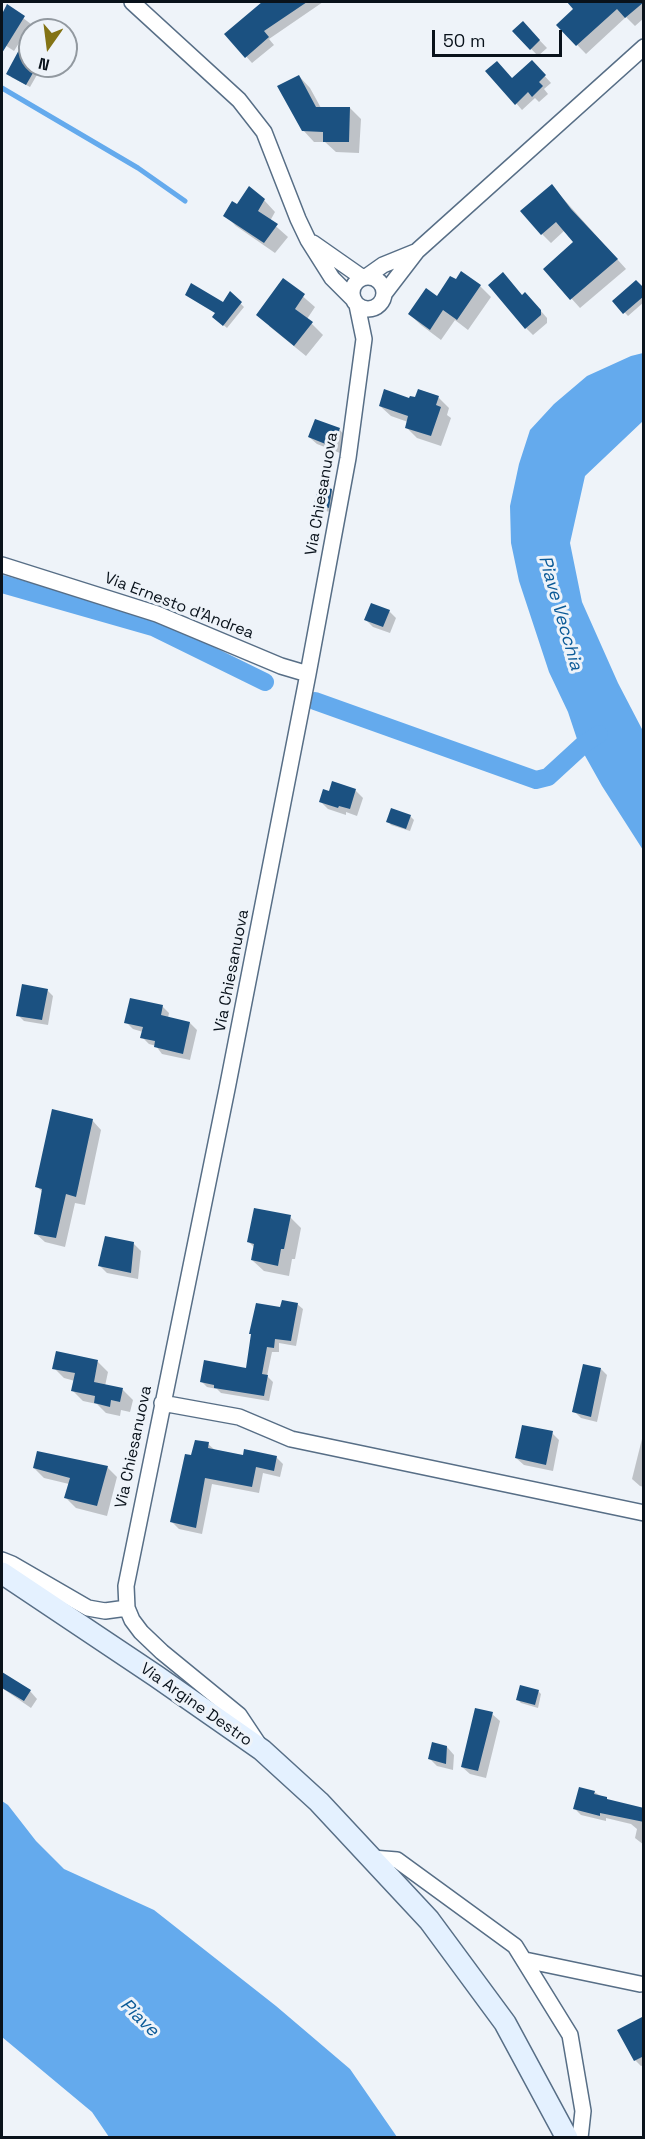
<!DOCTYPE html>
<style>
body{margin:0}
#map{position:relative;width:645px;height:2139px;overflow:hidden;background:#eef3f9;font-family:"Space Grotesk",sans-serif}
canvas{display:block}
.frame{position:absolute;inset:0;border:3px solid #09121b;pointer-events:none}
.north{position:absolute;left:18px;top:18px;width:60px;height:60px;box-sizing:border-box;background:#eef3f9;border:2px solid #9299a0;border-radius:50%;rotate:194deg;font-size:16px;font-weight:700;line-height:24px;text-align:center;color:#09121b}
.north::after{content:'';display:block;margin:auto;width:21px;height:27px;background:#837315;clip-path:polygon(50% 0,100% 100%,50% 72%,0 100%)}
.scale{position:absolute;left:432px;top:30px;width:130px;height:27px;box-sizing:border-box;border:3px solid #09121b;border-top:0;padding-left:8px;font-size:18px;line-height:21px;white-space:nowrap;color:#09121b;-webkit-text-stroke:4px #eef3f9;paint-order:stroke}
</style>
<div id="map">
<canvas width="645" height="2139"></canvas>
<div class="frame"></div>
<div class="north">N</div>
<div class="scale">50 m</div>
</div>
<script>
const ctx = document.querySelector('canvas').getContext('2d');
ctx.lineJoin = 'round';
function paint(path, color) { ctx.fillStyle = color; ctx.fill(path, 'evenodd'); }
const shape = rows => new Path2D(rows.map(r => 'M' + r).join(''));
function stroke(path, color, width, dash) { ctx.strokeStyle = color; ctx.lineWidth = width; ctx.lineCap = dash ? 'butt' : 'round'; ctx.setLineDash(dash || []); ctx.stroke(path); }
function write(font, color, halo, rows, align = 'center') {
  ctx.font = font + ' "Space Grotesk",sans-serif'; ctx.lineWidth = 6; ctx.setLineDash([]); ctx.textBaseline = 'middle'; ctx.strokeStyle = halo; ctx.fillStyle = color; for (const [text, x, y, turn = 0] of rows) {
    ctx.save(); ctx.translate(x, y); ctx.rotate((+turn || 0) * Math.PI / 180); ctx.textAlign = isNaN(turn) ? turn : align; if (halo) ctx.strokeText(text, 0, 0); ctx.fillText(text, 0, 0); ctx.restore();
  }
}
paint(shape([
 [643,353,643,421,585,476,570,543,582,602,618,683,643,731,643,850,602,786,579,745,568,712,549,672,519,581,511,543,510,506,519,464,530,430,554,404,587,376,631,356],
 [2,1801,8,1805,36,1841,64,1869,154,1910,276,2006,350,2069,397,2137,109,2137,92,2112,2,2037]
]), '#64aaed');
paint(shape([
 [264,2,323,2,269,39,274,45,252,63,226,34],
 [569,2,644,2,644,18,635,26,626,17,586,54,558,25,575,9],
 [7,6,31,24,14,51,2,43,2,17],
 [523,23,547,48,538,56,514,31],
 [30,56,30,66,42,66,30,87,11,77],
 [532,62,551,83,544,89,548,94,539,102,535,98,522,110,516,103,512,80],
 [299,76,310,88,321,108,350,108,361,119,359,153,336,152,325,142,314,142,303,130],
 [552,186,626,269,580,308,545,269,575,242,565,230,551,243,542,234],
 [264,200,275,212,270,221,288,237,275,253,236,226,225,215,238,206],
 [284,280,315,307,307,319,323,335,306,356,269,326],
 [480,286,491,297,468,330,455,320,441,340,421,325,409,314,437,298],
 [644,290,644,302,628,316,614,301],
 [231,294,244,307,227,328,214,317],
 [523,297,533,302,547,318,547,323,533,335,526,328],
 [419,391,439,398,449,408,447,415,451,418,441,446,417,438,406,427,408,422,391,416,380,406,416,399],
 [339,429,346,437,340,453,317,444,309,437],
 [332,490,339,498,336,514,323,510,315,503],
 [389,611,396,618,390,633,373,627,366,620],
 [355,790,363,798,357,816,346,812,346,815,328,809,321,802],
 [410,816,414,820,410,831,391,825,388,821],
 [47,990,53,996,48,1025,24,1021,18,1015],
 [162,1006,169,1013,168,1018,190,1023,197,1030,190,1060,162,1054,156,1046,149,1044,142,1037,143,1032,133,1029,126,1022],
 [92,1120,101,1130,85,1205,75,1203,65,1247,45,1242,35,1233,43,1192,37,1187],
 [290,1217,301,1228,295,1259,292,1259,289,1276,264,1271,252,1260,255,1248,249,1242],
 [134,1244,141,1251,138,1279,107,1273,100,1266],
 [297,1304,303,1309,296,1346,279,1343,279,1352,272,1352,267,1376,273,1382,269,1401,221,1393,217,1389,207,1387,202,1382,247,1370,281,1309],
 [98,1362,108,1372,105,1386,123,1390,133,1400,130,1412,121,1410,120,1416,106,1413,97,1404,83,1401,73,1391,75,1381,64,1378,54,1368],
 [601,1369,607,1375,597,1422,581,1418,575,1412],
 [552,1433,559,1440,553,1471,524,1465,516,1458],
 [643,1435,644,1435,644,1487,640,1486,632,1479],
 [208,1444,215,1450,244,1456,276,1457,283,1464,280,1477,263,1473,259,1493,212,1484,202,1534,179,1529,172,1522,192,1457],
 [107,1467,117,1477,107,1516,76,1508,66,1498,69,1484,44,1478,34,1468],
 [4,1676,30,1691,37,1699,31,1708,2,1688,2,1679],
 [538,1691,541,1694,538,1708,521,1703,518,1700],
 [492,1714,500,1721,486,1778,470,1774,462,1767],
 [447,1747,454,1755,453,1770,437,1766,430,1759],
 [594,1792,610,1801,644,1809,644,1845,635,1838,637,1829,631,1824,606,1818,606,1821,581,1815,575,1809],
 [644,2017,644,2065,641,2066,635,2060]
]), '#0003');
stroke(shape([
 [2,88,138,168,185,201]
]), '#64aaed', 5);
stroke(shape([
 [2,584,153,627,265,682],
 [315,701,536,780,548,777,584,744,599,734]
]), '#64aaed', 18);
paint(shape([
 [262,2,307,2,264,31,269,37,245,58,224,34],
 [567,2,644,2,625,18,617,9,576,46,556,25,573,9],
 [7,4,25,16,2,53,2,14],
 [523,21,540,40,530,50,512,31],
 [20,48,30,54,30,66,37,66,26,85,6,74],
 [532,60,546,75,539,82,543,86,532,97,528,92,515,105,485,71,497,61,512,78],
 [299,75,316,107,350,107,349,142,323,142,323,132,302,131,277,86],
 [552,184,571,209,618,259,570,300,543,269,573,242,556,222,541,235,520,211],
 [249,186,265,199,258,211,278,224,264,243,223,216,232,201,237,204],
 [461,271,481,285,457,320,443,310,430,330,408,314,426,288,437,296,450,276,456,279],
 [503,272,522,295,525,292,541,310,541,315,525,329,488,285],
 [283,278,305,294,295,309,313,322,294,346,256,315],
 [636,280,644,288,644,296,623,314,612,301],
 [191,283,223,302,230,291,242,302,223,326,212,317,215,313,185,295],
 [384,389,409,398,410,396,415,397,418,389,439,396,436,405,441,407,431,436,405,428,408,416,379,406],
 [315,419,340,428,333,447,308,437],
 [319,485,332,489,329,508,314,503],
 [371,603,390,610,383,627,364,620],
 [332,781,356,789,350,809,339,806,338,808,319,802,323,789,329,791],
 [391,808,411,815,406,829,386,822],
 [22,984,48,989,42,1020,16,1016],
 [130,998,163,1005,161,1015,190,1022,183,1054,154,1047,155,1041,140,1038,143,1027,124,1023],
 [52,1109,93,1119,76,1197,66,1194,56,1238,34,1234,42,1189,35,1187],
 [254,1208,291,1215,284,1249,281,1249,278,1266,251,1260,254,1244,247,1242],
 [105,1236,134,1242,131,1273,98,1266],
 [282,1300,298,1303,291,1341,275,1339,274,1348,267,1347,262,1374,268,1375,264,1396,214,1388,214,1385,200,1382,204,1360,246,1368,251,1334,249,1334,256,1303,280,1307],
 [56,1351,98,1360,94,1382,123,1388,120,1402,111,1400,110,1407,94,1403,95,1396,71,1391,75,1373,52,1369],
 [583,1364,601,1368,591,1417,572,1412],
 [522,1425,553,1431,546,1465,515,1458],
 [195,1440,209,1442,208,1448,243,1455,244,1449,277,1456,274,1471,256,1467,252,1487,205,1478,196,1528,170,1522,185,1454,191,1455],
 [37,1451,108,1466,97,1506,64,1498,70,1478,33,1468],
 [2,1672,31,1690,24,1701,2,1688],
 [520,1685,539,1690,535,1705,516,1700],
 [475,1708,493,1712,478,1771,461,1767],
 [432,1742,447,1746,446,1764,428,1759],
 [579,1787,595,1791,594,1794,607,1797,607,1799,644,1808,644,1822,600,1813,600,1816,573,1809],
 [644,2016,644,2056,634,2061,617,2030]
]), '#1b5181');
const street = shape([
 [132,2,239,100,264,132,298,219,308,240,332,278,354,300],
 [313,243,363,278],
 [366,277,383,265,415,252],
 '352 293a16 16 0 1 1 32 0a16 16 0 1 1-32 0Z',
 [384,294,417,251,644,47],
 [2,565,157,614,281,666,308,674],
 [162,1403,239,1417,291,1439,644,1513],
 [2,1560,12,1564,88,1608,105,1611,127,1608],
 [257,1742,239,1715,162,1652,141,1632,132,1620,127,1608,126,1586,227,1089,308,674,348,458,364,339,357,305],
 [372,1858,397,1860,515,1946,570,2035,583,2111,580,2138],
 [525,1960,640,1984]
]);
const secondary = shape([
 [2,1573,156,1676,262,1750,319,1802,429,1920,505,2023,567,2138]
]);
stroke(street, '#576e86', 18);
stroke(secondary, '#576e86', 24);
stroke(street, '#fff', 15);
stroke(secondary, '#e4f1ff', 21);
write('16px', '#09121b', '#eef3f9', [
 ["Via Chiesanuova",322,494,-80],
 ["Via Ernesto d'Andrea",179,606,21],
 ["Via Chiesanuova",232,971,-79],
 ["Via Chiesanuova",134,1447,-78],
 ["Via Argine Destro",196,1705,35]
]);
write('italic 18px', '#0b5a97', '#eef3f9', [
 ["Piave Vecchia",560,613,74],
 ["Piave",139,2018,44]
]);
</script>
